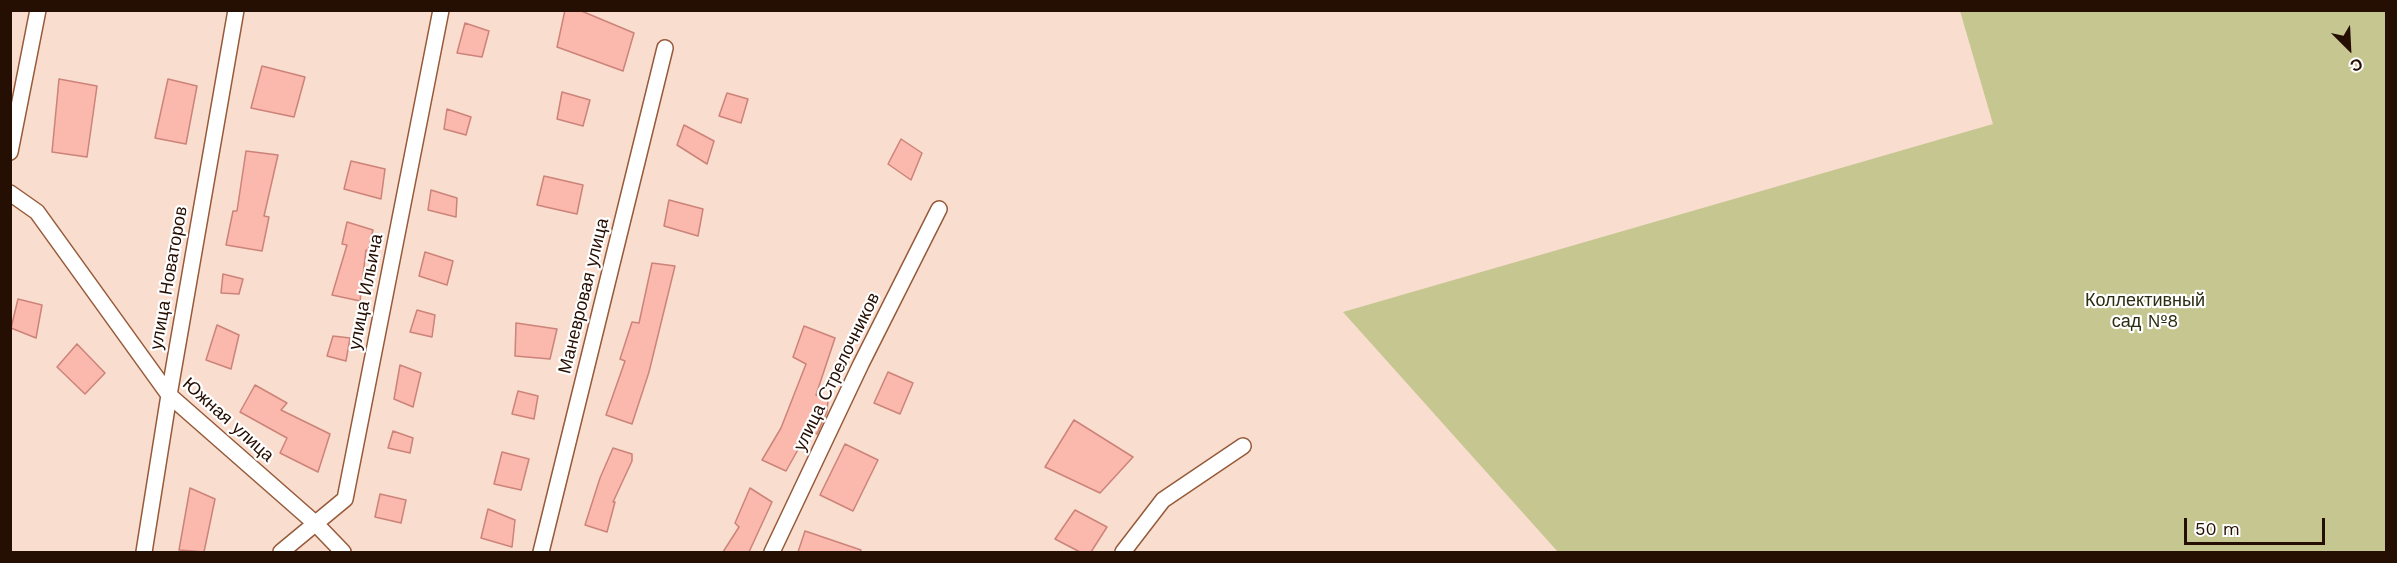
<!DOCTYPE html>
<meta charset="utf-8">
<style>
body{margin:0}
#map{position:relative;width:2397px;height:563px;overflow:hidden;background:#f9ddcf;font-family:"Work Sans",sans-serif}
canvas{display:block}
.frame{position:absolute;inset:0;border:12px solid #250e02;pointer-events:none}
.north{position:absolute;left:2319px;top:18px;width:60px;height:60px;-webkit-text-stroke:4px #fff;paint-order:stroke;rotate:156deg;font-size:16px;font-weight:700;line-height:24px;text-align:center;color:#250e02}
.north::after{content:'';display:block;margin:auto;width:21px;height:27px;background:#250e02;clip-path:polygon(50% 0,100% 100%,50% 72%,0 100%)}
.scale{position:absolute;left:2184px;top:518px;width:141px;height:27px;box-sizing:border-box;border:3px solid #250e02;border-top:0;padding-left:8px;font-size:18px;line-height:21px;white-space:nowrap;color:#250e02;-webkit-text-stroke:4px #fff;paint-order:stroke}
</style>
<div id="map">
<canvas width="2397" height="563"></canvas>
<div class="frame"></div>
<div class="north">С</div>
<div class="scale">50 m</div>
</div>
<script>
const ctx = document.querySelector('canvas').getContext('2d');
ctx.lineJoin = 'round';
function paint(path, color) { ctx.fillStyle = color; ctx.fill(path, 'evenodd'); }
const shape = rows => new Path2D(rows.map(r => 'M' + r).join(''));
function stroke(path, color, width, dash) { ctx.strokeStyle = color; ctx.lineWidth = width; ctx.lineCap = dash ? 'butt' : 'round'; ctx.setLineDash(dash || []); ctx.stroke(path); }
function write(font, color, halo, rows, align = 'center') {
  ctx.font = font + ' "Work Sans",sans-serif'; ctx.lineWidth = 4.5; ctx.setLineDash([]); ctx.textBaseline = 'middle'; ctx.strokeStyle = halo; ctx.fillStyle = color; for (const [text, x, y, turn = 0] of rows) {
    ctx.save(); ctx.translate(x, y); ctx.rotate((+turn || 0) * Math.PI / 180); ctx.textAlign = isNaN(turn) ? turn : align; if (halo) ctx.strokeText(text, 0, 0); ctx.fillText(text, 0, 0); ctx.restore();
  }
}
paint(shape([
 [1960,11,2386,11,2386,552,1558,552,1343,312,1993,124]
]), '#c6c691');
const building = shape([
 [565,10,579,10,634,33,623,71,557,47,565,10],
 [465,23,489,31,482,57,457,53,465,23],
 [262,66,305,77,294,117,251,108,262,66],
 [59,79,97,86,87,157,52,152,59,79],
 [168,79,197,86,186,144,155,138,168,79],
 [562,92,590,100,583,126,557,119,562,92],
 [727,93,748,99,741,123,719,116,727,93],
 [447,109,471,117,466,135,444,129,447,109],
 [684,125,714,141,707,164,677,145,684,125],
 [901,139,922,153,911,180,888,164,901,139],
 [246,151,278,155,264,216,269,217,262,251,226,245,233,211,237,211,246,151],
 [351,161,385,169,381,199,344,189,351,161],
 [544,176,583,185,577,214,537,205,544,176],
 [431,190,457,198,456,217,428,210,431,190],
 [669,200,703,209,698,236,664,226,669,200],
 [347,222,373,230,368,251,366,250,360,301,332,295,347,245,342,244,347,222],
 [425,252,453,261,447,285,419,276,425,252],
 [652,263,675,266,649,372,632,424,606,415,625,361,620,359,632,322,639,323,652,263],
 [223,274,243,279,239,294,221,293,223,274],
 [18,299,42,305,36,338,11,328,18,299],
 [417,310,435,315,432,337,410,332,417,310],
 [516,323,557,329,550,359,515,356,516,323],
 [217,325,239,335,231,369,206,360,217,325],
 [804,326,835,338,816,395,828,400,827,412,817,434,809,430,786,471,762,460,781,428,806,364,793,357,804,326],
 [333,336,350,338,346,361,327,356,333,336],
 [77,344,105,373,85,394,57,367,77,344],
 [400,365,421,373,413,407,394,399,400,365],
 [888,372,913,383,900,414,874,403,888,372],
 [255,385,287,403,281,410,330,434,318,472,280,453,287,438,240,412,255,385],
 [518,391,538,396,534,419,512,414,518,391],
 [1074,420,1133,457,1100,493,1045,467,1074,420],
 [393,431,413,438,410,453,388,448,393,431],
 [845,444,878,460,853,511,820,495,845,444],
 [613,448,632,454,632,461,613,502,615,502,607,532,585,525,600,478,613,448],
 [502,452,529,459,521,490,494,484,502,452],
 [190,488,215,499,204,552,179,550,190,488],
 [750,488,772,502,749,552,723,552,739,527,735,523,750,488],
 [380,494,406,500,401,523,375,517,380,494],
 [488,509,515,520,512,547,481,538,488,509],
 [1075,510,1107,527,1091,552,1080,552,1055,539,1075,510],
 [805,531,861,550,860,552,798,552,805,531]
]);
paint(building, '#fbb8ad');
stroke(building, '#cc8379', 1.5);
const street = shape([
 [10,152,38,10],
 [10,193,37,212,169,395,316,524,343,552],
 [144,552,169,395,236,10],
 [281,552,345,499,441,10],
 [541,552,665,48],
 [772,552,861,364,939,209],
 [1123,552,1163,500,1243,446]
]);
stroke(street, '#965a39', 18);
stroke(street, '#fff', 15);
write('18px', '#250e02', '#fff', [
 ["улица Новаторов",169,278,-80],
 ["улица Ильича",366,292,-79],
 ["Маневровая улица",584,296,-76],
 ["улица Стрелочников",837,372,-64],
 ["Южная улица",228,420,42]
]);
write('18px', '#2c2c10', '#fff', [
 ["Коллективный",2145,301],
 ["сад №8",2145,322]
]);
</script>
